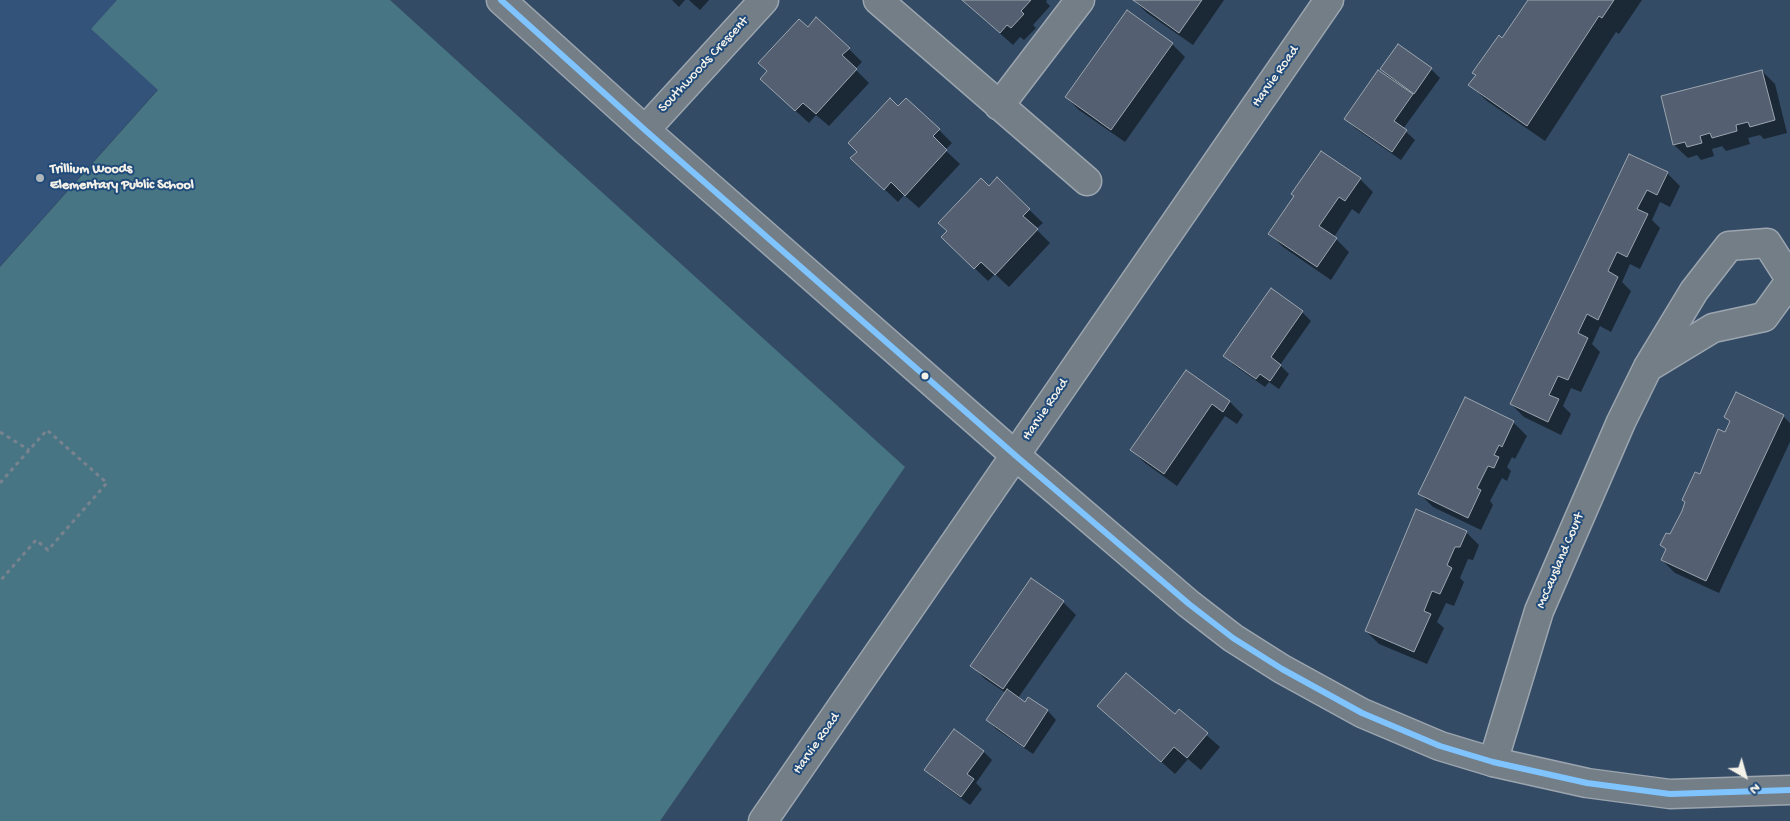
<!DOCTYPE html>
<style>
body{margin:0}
#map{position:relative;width:1790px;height:821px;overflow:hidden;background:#344b65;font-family:"Gochi Hand",sans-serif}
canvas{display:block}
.north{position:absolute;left:1720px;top:751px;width:50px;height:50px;-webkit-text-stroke:4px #1f4a7a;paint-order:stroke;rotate:142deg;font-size:14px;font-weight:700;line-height:20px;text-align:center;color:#f4f1e8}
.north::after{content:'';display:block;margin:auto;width:18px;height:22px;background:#f4f1e8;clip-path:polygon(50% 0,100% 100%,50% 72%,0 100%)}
</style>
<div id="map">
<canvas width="1790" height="821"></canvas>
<div class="north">N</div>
</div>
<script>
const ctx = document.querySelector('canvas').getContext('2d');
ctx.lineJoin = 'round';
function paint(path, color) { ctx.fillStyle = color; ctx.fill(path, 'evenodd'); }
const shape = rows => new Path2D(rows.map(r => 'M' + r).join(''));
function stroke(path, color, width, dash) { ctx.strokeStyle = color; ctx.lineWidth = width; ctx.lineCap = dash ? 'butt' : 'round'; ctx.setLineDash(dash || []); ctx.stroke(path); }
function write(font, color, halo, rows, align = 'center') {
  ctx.font = font + ' "Gochi Hand",sans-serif'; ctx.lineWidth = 4; ctx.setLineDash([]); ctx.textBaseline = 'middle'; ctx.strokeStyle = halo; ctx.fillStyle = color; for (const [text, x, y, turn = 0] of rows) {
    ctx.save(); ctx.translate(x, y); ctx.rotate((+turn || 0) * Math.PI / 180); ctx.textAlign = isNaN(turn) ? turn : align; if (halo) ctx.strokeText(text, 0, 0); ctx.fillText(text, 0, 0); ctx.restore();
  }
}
paint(shape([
 [0,0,117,0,91,29,158,89,0,266]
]), '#33537b');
paint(shape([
 [117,0,390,0,905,467,660,821,0,821,0,267,158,90,91,29]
]), '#487583');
paint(shape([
 [672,0,685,0,679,7],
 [689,0,709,0,700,10],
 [963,0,1047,0,1046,2,1050,6,1033,25,1036,28,1024,40,1020,37,1013,45],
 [1134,0,1224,0,1193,45,1147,13],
 [1530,0,1642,0,1619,34,1616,32,1545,141,1487,101,1470,85],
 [808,28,849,49,862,62,855,69,869,83,829,126,816,115,809,123,775,92],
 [1172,44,1185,57,1125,142,1079,110,1066,97],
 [1381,69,1431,69,1440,78,1403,129,1415,140,1401,160,1355,128,1346,119,1390,78],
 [1762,71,1775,84,1787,133,1764,139,1760,135,1748,138,1750,144,1726,151,1722,146,1712,149,1714,156,1701,160,1697,155,1688,158,1674,145,1663,97],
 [898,108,939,130,952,143,945,150,960,164,919,208,904,195,898,202,865,171],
 [1321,153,1360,179,1373,192,1359,214,1352,209,1334,237,1349,252,1331,280,1283,247,1270,234,1295,197],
 [1630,155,1667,173,1680,186,1670,207,1660,202,1652,220,1660,228,1640,269,1630,264,1622,282,1631,291,1611,332,1600,326,1592,344,1600,352,1581,392,1571,388,1563,406,1571,414,1561,435,1524,417,1511,404],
 [997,179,1043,223,1036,229,1050,243,1009,287,995,274,988,281,956,250],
 [1302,312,1311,321,1280,365,1289,374,1279,389,1269,382,1265,387,1234,365,1225,356],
 [1187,372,1230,402,1243,415,1237,424,1225,416,1177,486,1145,463,1132,450],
 [1466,399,1513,422,1527,436,1515,459,1512,457,1507,467,1511,471,1507,481,1502,478,1490,501,1493,505,1481,530,1433,507,1420,494],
 [1783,416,1790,423,1790,442,1719,593,1675,573,1662,560,1667,551,1661,545,1670,536,1700,475,1726,434,1731,423,1725,417],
 [1466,532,1479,545,1473,560,1468,559,1460,578,1464,582,1454,606,1446,603,1437,622,1444,628,1427,664,1379,644,1366,631],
 [1063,602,1076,615,1018,698,1025,703,1028,698,1048,711,1056,720,1033,754,996,729,987,720,1006,693,985,679,972,666],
 [1099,706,1175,716,1179,711,1220,747,1201,770,1188,759,1175,774],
 [954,730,984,752,992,760,976,783,982,789,970,805,934,778,925,770]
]), '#0007');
const building = shape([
 [962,0,1031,0,1021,11,1024,14,1011,28,1007,25,1000,33,962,0],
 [1133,0,1202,0,1179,33,1133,0],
 [1528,0,1614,0,1602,18,1599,16,1527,126,1468,85,1476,75,1472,73,1499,35,1502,38,1528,0],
 [1127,10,1173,43,1111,130,1065,97,1127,10],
 [816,17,850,48,842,55,857,69,816,114,803,103,795,111,760,79,767,71,758,63,799,19,808,27,816,17],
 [1398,44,1432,68,1414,94,1380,69,1398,44],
 [1378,70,1413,94,1394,121,1407,130,1392,152,1344,119,1378,70],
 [1762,70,1775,120,1750,127,1748,122,1736,125,1737,131,1712,138,1710,133,1700,136,1702,143,1687,147,1685,142,1673,145,1661,96,1762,70],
 [890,98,898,106,906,98,940,129,933,136,947,150,905,196,891,182,884,190,850,158,857,152,848,143,890,98],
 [1321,151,1361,178,1345,201,1339,197,1319,226,1337,238,1317,267,1268,234,1294,196,1291,194,1321,151],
 [1629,154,1668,172,1657,195,1647,190,1637,209,1648,214,1627,257,1617,252,1608,271,1618,277,1598,320,1587,314,1578,333,1588,338,1568,380,1558,376,1549,395,1559,399,1548,422,1510,404,1629,154],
 [997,177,1030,209,1023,216,1038,229,995,275,981,262,974,269,941,237,947,231,938,223,981,178,989,186,997,177],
 [1271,288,1303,311,1271,357,1281,365,1270,381,1260,374,1256,379,1223,356,1271,288],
 [1186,370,1230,401,1223,412,1212,404,1164,474,1130,450,1186,370],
 [1736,392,1784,415,1706,581,1661,560,1666,549,1660,545,1666,533,1670,534,1682,511,1685,502,1682,500,1695,472,1700,474,1718,429,1725,432,1730,421,1724,417,1736,392],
 [1465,397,1514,421,1502,447,1499,445,1494,455,1499,457,1494,468,1488,466,1477,488,1481,490,1468,518,1418,494,1465,397],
 [1416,509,1467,531,1460,547,1455,547,1447,565,1452,568,1440,594,1432,591,1424,611,1431,614,1414,652,1365,631,1416,509],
 [1031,578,1064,601,1003,689,970,666,1031,578],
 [1126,673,1175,714,1179,709,1208,733,1187,758,1174,747,1161,762,1097,706,1126,673],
 [1007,689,1025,702,1028,697,1048,710,1024,747,986,720,1007,689],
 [954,729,984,751,967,774,974,779,961,797,924,770,954,729]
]);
paint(building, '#546071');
stroke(building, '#9ba5af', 1);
const minor = shape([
 [878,0,1087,181],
 [999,106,1080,0],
 [645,130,764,0],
 [1652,365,1713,328,1764,317,1790,281],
 [1493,762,1539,611,1621,422,1648,367,1694,291,1729,246,1767,243,1790,279],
 [763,821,1329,0]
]);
const major = shape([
 [501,0,645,130,1016,456,1189,604,1233,638,1282,669,1362,713,1440,746,1493,762,1587,783,1670,794,1790,790]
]);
stroke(minor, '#9ba5af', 31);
stroke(major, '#9ba5af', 31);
stroke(shape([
 [0,432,29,450],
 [0,483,47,430,107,483,48,550,36,540,0,581]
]), '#78838f', 3, [4, 4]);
stroke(minor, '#737e87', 28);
stroke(major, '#737e87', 28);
stroke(shape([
 [501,0,645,130,1016,456,1189,604,1233,638,1282,669,1362,713,1440,746,1493,762,1587,783,1670,794,1790,790]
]), '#80c4ff', 6);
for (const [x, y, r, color] of [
 [40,178,5,"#b1b7ba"],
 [925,376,4.5,"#f4f1e8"]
]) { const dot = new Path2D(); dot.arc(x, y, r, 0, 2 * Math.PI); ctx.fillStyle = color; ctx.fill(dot); stroke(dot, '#1f4a7a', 2); }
write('14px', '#f4f1e8', '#1f4a7a', [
 ["Southwoods Crescent",704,65,-47],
 ["Harvie Road",1276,77,-55],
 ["Harvie Road",1046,410,-56],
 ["McCausland Court",1561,561,-67],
 ["Harvie Road",817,744,-55]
]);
write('bold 14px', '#f4f1e8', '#1f4a7a', [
 ["Trillium Woods",50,170],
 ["Elementary Public School",50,186]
], 'left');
</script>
